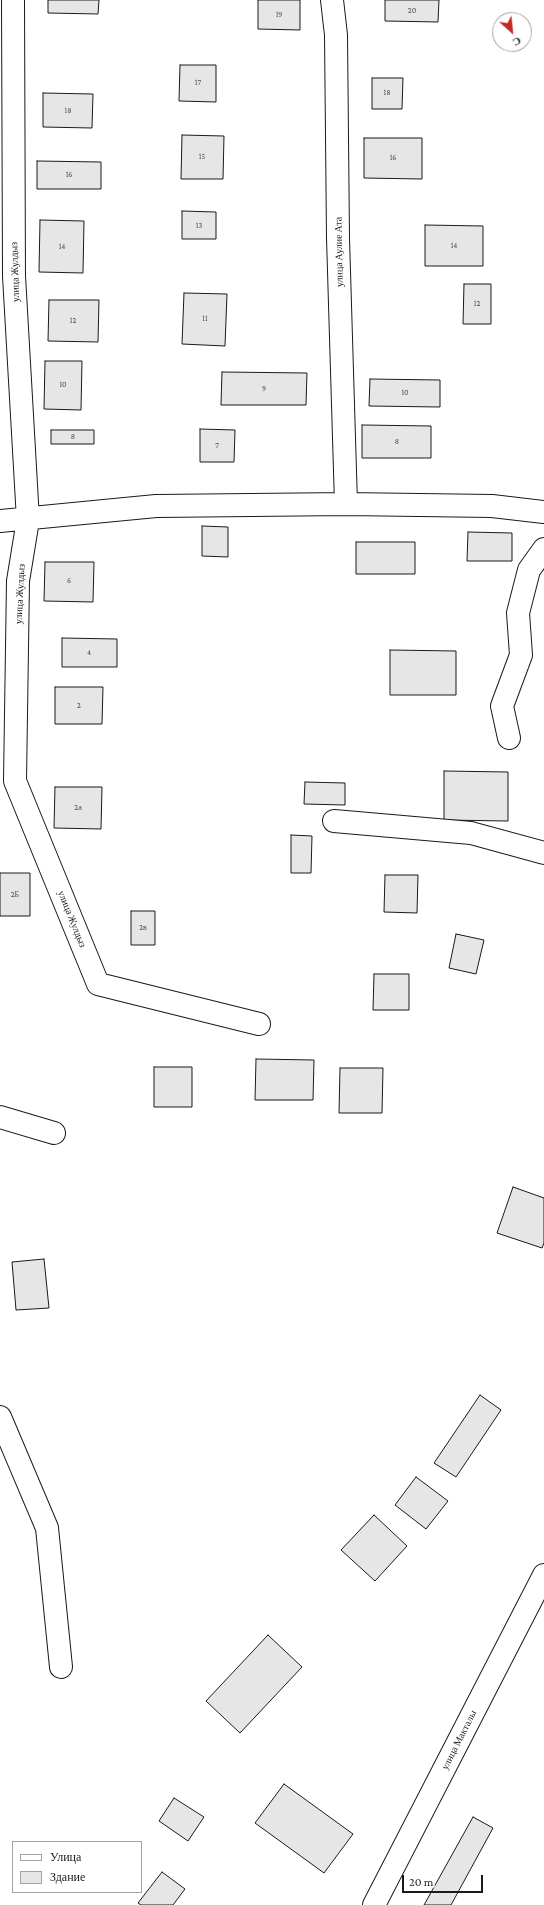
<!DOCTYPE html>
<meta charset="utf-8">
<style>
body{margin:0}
#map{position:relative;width:544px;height:1905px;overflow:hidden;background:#fff;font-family:"Crimson Pro",serif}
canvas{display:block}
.legend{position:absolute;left:12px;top:1841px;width:130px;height:52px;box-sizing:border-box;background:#fff;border:1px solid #a3a3a3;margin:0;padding:5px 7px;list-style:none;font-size:12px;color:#1a1a1a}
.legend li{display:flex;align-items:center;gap:8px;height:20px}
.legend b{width:20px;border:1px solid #a3a3a3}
.north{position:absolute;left:492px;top:12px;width:40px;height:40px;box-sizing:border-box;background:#fff;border:1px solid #a3a3a3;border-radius:50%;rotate:153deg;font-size:11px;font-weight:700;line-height:16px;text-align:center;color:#1a1a1a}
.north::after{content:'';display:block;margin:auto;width:14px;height:18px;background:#c62828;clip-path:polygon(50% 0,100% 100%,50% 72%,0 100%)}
.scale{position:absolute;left:402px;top:1875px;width:81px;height:18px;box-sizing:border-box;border:2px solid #1a1a1a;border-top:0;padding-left:5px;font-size:12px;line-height:14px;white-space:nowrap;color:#1a1a1a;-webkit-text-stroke:3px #fff;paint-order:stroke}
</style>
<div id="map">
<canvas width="544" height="1905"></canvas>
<ul class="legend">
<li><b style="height:5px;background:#fff"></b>Улица</li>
<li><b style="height:11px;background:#e6e6e6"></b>Здание</li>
</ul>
<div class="north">С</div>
<div class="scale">20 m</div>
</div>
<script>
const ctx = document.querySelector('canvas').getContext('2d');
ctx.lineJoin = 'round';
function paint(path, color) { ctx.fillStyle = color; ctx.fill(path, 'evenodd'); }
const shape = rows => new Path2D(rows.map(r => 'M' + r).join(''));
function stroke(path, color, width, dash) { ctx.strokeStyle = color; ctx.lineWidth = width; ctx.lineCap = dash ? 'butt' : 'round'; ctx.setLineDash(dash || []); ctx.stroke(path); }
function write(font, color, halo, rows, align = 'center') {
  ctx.font = font + ' "Crimson Pro",serif'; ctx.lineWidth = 3; ctx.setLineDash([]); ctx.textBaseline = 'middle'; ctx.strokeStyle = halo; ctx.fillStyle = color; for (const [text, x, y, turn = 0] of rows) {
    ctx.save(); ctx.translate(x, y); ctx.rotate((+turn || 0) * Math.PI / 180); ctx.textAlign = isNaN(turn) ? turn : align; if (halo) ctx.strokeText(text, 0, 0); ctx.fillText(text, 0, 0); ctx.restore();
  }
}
const building = shape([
 [48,0,99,0,98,14,48,13,48,0],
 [258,0,300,0,300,30,258,29,258,0],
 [385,0,439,0,438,22,385,21,385,0],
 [180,65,216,65,216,102,179,101,180,65],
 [372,78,403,78,402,109,372,109,372,78],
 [43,93,93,94,92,128,43,127,43,93],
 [182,135,224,136,223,179,181,179,182,135],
 [364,138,422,138,422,179,364,178,364,138],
 [37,161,101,162,101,189,37,189,37,161],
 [182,211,216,212,216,239,182,239,182,211],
 [40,220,84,221,83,273,39,272,40,220],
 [425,225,483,226,483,266,425,266,425,225],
 [464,284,491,284,491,324,463,324,464,284],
 [184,293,227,294,225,346,182,344,184,293],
 [49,300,99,300,98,342,48,341,49,300],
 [45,361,82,361,81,410,44,409,45,361],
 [222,372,307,373,306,405,221,405,222,372],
 [370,379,440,380,440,407,369,406,370,379],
 [362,425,431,426,431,458,362,458,362,425],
 [200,429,235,430,234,462,200,462,200,429],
 [51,430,94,430,94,444,51,444,51,430],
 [202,526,228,527,228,557,202,556,202,526],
 [468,532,512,533,512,561,467,561,468,532],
 [356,542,415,542,415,574,356,574,356,542],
 [45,562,94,562,93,602,44,601,45,562],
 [62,638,117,639,117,667,62,667,62,638],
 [390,650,456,651,456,695,390,695,390,650],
 [55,687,103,687,102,724,55,724,55,687],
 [444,771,508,772,508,821,444,820,444,771],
 [305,782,345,783,345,805,304,804,305,782],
 [55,787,102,787,101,829,54,828,55,787],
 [291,835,312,836,311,873,291,873,291,835],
 [0,873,30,873,30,916,0,916,0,873],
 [385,875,418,875,417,913,384,912,385,875],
 [131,911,155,911,155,945,131,945,131,911],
 [456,934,484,940,476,974,449,968,456,934],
 [374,974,409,974,409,1010,373,1010,374,974],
 [256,1059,314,1060,313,1100,255,1100,256,1059],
 [154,1067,192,1067,192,1107,154,1107,154,1067],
 [340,1068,383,1068,382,1113,339,1113,340,1068],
 [513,1187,544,1198,544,1243,542,1248,497,1233,513,1187],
 [44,1259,49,1308,16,1310,12,1262,44,1259],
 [480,1395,501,1410,456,1477,434,1463,480,1395],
 [416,1477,448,1501,426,1529,395,1505,416,1477],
 [374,1515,407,1546,375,1581,341,1550,374,1515],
 [268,1635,302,1667,240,1733,206,1701,268,1635],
 [284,1784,353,1834,324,1873,255,1823,284,1784],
 [174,1798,204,1817,188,1841,159,1821,174,1798],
 [473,1817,493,1828,451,1905,424,1905,473,1817],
 [162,1872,185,1889,173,1905,141,1905,138,1903,162,1872]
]);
paint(building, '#e6e6e6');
stroke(building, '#1a1a1a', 1);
const minor = shape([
 [13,0,14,276,28,520,18,581,15,781,98,984,259,1024],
 [332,0,336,35,338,238,346,504],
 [0,521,156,506,346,504,492,506,544,512],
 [509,738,502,706,521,655,518,613,529,570,544,549],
 [334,821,471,833,544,853],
 [0,1117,54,1133],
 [0,1417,47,1528,61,1667],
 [374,1905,544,1575]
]);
stroke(minor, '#1a1a1a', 24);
stroke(minor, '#fff', 22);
write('8px', '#4d4d4d', null, [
 ["20",412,11],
 ["19",279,15],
 ["17",198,83],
 ["18",387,93],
 ["18",68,111],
 ["15",202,157],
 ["16",393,158],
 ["16",69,175],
 ["13",199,226],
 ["14",454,246],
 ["14",62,247],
 ["12",477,304],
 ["11",205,319],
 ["12",73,321],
 ["10",63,385],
 ["9",264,389],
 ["10",405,393],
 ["8",73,437],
 ["8",397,442],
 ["7",217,446],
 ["6",69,581],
 ["4",89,653],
 ["2",79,706],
 ["2а",78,808],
 ["2Б",15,895],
 ["2в",143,928]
]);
write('10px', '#1a1a1a', '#fff', [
 ["улица Аулие Ата",339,252,-91],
 ["улица Жулдыз",15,272,-92],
 ["улица Жулдыз",20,594,-87],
 ["улица Жулдыз",72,919,68],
 ["улица Макталы",459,1740,-63]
]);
</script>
